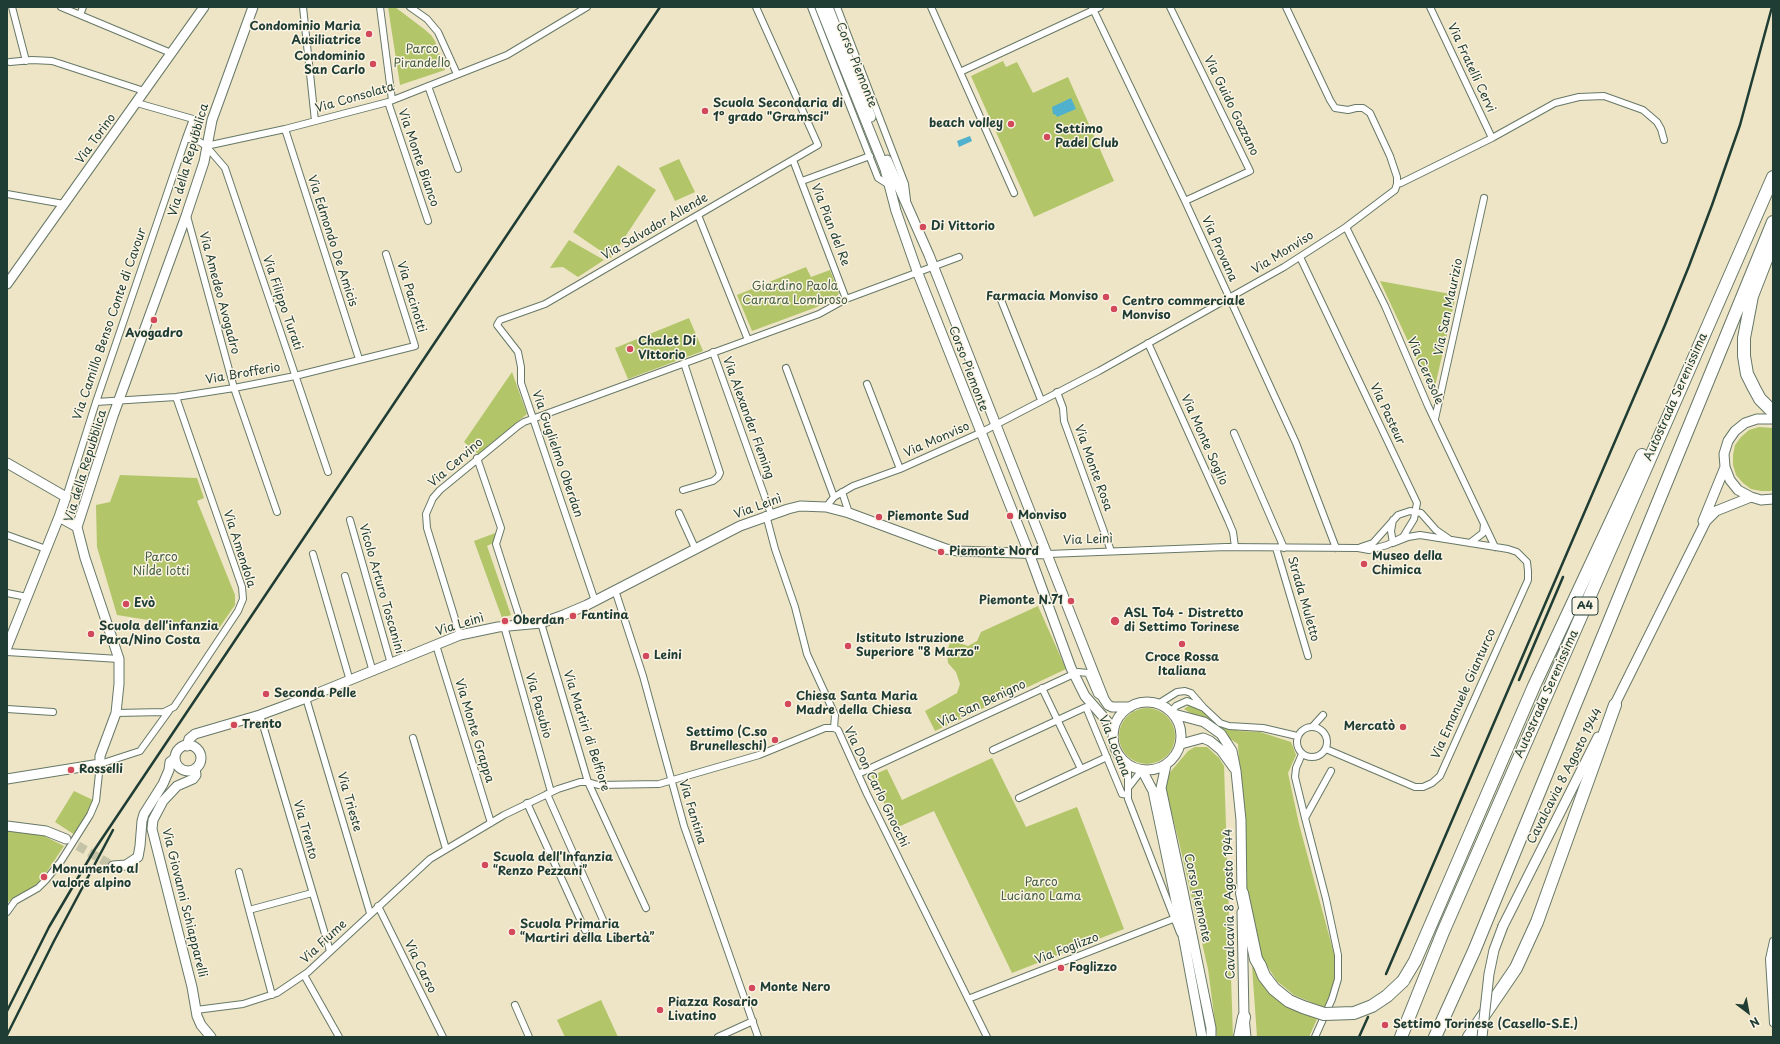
<!DOCTYPE html>
<meta charset="utf-8">
<style>
body{margin:0}
#map{position:relative;width:1780px;height:1044px;overflow:hidden;background:#ede5c5;font-family:"Playpen Sans",sans-serif}
canvas{display:block}
.frame{position:absolute;inset:0;border:8px solid #1f3d34;pointer-events:none}
.north{position:absolute;left:1728px;top:992px;width:40px;height:40px;-webkit-text-stroke:3px #fcf5e5;paint-order:stroke;rotate:148deg;font-size:11px;font-weight:700;line-height:16px;text-align:center;color:#1f3d34}
.north::after{content:'';display:block;margin:auto;width:14px;height:18px;background:#1f3d34;clip-path:polygon(50% 0,100% 100%,50% 72%,0 100%)}
</style>
<div id="map">
<canvas width="1780" height="1044"></canvas>
<div class="frame"></div>
<div class="north">N</div>
</div>
<script>
const ctx = document.querySelector('canvas').getContext('2d');
ctx.lineJoin = 'round';
function paint(path, color) { ctx.fillStyle = color; ctx.fill(path, 'evenodd'); }
const shape = rows => new Path2D(rows.map(r => 'M' + r).join(''));
function stroke(path, color, width, dash) { ctx.strokeStyle = color; ctx.lineWidth = width; ctx.lineCap = dash ? 'butt' : 'round'; ctx.setLineDash(dash || []); ctx.stroke(path); }
function write(font, color, halo, rows, align = 'center') {
  ctx.font = font + ' "Playpen Sans",sans-serif'; ctx.lineWidth = 3; ctx.setLineDash([]); ctx.textBaseline = 'middle'; ctx.strokeStyle = halo; ctx.fillStyle = color; for (const [text, x, y, turn = 0] of rows) {
    ctx.save(); ctx.translate(x, y); ctx.rotate((+turn || 0) * Math.PI / 180); ctx.textAlign = isNaN(turn) ? turn : align; if (halo) ctx.strokeText(text, 0, 0); ctx.fillText(text, 0, 0); ctx.restore();
  }
}
paint(shape([
 [388,7,395,7,424,29,431,35,435,41,445,70,400,85],
 [1003,61,1006,67,1017,62,1033,93,1068,77,1114,181,1034,217,971,76],
 [679,159,695,192,675,201,659,168],
 [618,165,656,190,611,258,573,232],
 [569,240,604,260,578,277,563,267,550,268],
 [806,267,811,277,830,270,839,293,837,296,817,307,752,331,737,295],
 [1380,281,1456,295,1433,395],
 [689,318,703,351,628,379,615,348],
 [512,372,527,414,478,454,464,442],
 [1759,427,1773,428,1773,490,1771,491,1761,491,1751,489,1743,483,1736,475,1733,465,1733,455,1735,445,1741,437,1749,430],
 [120,475,197,478,204,498,197,501,235,595,235,605,217,631,117,615,97,547,96,505,110,502],
 [498,532,493,543,487,546,511,615,502,618,474,541],
 [1038,606,1066,669,935,731,925,711,957,693,960,684,956,672,948,663,947,651,951,640,968,646,977,641,981,632],
 [1190,705,1239,731,1260,732,1291,742,1296,755,1288,773,1299,824,1334,954,1335,980,1325,1008,1294,995,1277,981,1262,958,1245,889,1238,744,1184,709],
 '1119 736a28 28 0 1 1 56 0a28 28 0 1 1-56 0Z',
 [1195,747,1207,747,1219,758,1224,766,1233,1037,1217,1037,1208,969,1179,842,1165,787,1167,776,1188,751],
 [992,758,1026,827,1077,807,1124,929,1012,973,934,811,896,828,871,776,887,769,902,800],
 [74,791,93,800,85,818,75,835,55,822],
 [7,830,44,836,64,846,38,885,8,902],
 [1252,966,1281,1003,1317,1019,1309,1037,1257,1037],
 [601,1000,618,1037,565,1037,557,1020]
]), '#b2c569');
paint(shape([
 [1071,98,1076,109,1057,117,1056,115,1053,114,1052,107],
 [970,136,972,141,959,147,957,141]
]), '#4fb1ce');
stroke(shape([
 [66,839,113,866]
]), '#c4c3a8', 9, [9, 4.5]);
const street = shape([
 [12,7,26,61],
 [61,7,171,53],
 [303,7,315,121],
 [380,7,392,100],
 [410,7,427,19,438,32,457,74],
 [811,7,878,178,889,185],
 [837,7,905,184,907,200],
 [931,7,1014,193],
 [1092,7,1185,201,1296,443,1336,548],
 [1170,7,1250,171,1185,201],
 [1430,7,1492,138],
 [80,15,83,7],
 [10,62,32,60,52,61,144,91],
 [960,72,1100,7],
 [428,86,458,169],
 [388,102,428,221],
 [137,103,193,119,186,138,200,142,206,146,225,168,328,472],
 [285,129,359,359],
 [206,146,285,129,388,102,507,55,587,7],
 [793,160,846,299],
 [802,181,870,156],
 [1397,184,1401,183,1492,138,1555,103,1579,97,1604,96,1643,110,1657,122,1661,129,1664,140],
 [7,194,64,204],
 [698,215,748,340],
 [187,216,234,388,277,512],
 [1346,227,1385,306,1428,406,1495,547],
 [1001,300,1041,400],
 [1148,343,1228,520,1233,532,1235,547],
 [713,352,771,514],
 [786,368,834,497],
 [867,384,900,469],
 [1057,392,1063,408,1064,421,1111,551],
 [96,402,176,397,234,388,295,376,415,346,386,254],
 [1435,419,1484,198],
 [1234,433,1284,548],
 [477,458,501,528,496,544,522,625],
 [683,490,713,481,718,477,720,473,684,363],
 [842,492,849,513],
 [66,497,96,402,186,138],
 [826,507,834,497,853,486,900,469,980,433,1099,371,1284,267,1346,227,1395,190,1397,184,1397,177,1390,156,1370,113,1363,108,1356,108,1348,110,1335,108,1330,100,1286,7],
 [679,513,695,548],
 [766,515,775,549,795,607,807,654,835,715,834,728],
 [350,520,391,664],
 [7,535,46,549],
 [1470,543,1483,533,1484,524],
 [1361,547,1373,543,1398,515,1410,511,1421,513,1436,530,1449,539],
 [1276,548,1308,656],
 [313,554,350,681],
 [1048,554,1226,547,1358,548,1369,550,1387,545,1403,537,1414,519,1417,503,1300,257],
 [345,576,373,672],
 [615,590,643,676,684,826,758,1037],
 [7,593,27,597],
 [595,601,521,383,521,367,518,352,497,325,500,320,545,304,818,145,756,7],
 [541,623,588,782,646,908],
 [504,626,551,792],
 [460,635,427,528,426,514,433,498,440,490,518,426,524,422,819,314,846,299,959,257],
 [436,645,491,823],
 [7,652,119,659],
 [1042,688,1081,769],
 [306,698,370,913],
 [1158,704,1177,692,1185,691,1191,693,1204,708,1187,701,1176,706,1171,712],
 [1204,708,1220,723,1229,726,1263,728,1297,736],
 [7,709,53,712],
 [116,713,164,712,174,707,238,611,243,599,242,587,176,397],
 [260,715,330,951],
 [1313,726,1323,715],
 '1297 742a15 15 0 1 1 30 0a15 15 0 1 1-30 0Z',
 [834,728,838,730,867,794,987,1037],
 [413,738,446,849],
 [1326,749,1415,787,1423,787,1432,783,1440,776,1528,580,1528,571,1527,562,1517,552,1508,549,1420,535,1408,537,1393,543,1391,531,1393,520],
 [993,750,1086,707,1122,794,1128,795],
 [1302,754,1296,768,1295,777,1305,818],
 [1128,764,1128,799,1180,933],
 [858,774,1078,672,1088,673,1097,694,1104,699],
 [1128,788,1142,770],
 [547,794,603,920],
 [1019,798,1107,757],
 [527,803,585,930],
 [239,872,249,910,312,893],
 [378,906,443,1037],
 [249,910,272,995],
 [7,912,15,901,38,888,46,880,61,861,90,815,96,801,100,764,140,751,169,711],
 [1773,941,1769,959,1773,1023],
 [304,975,339,1037],
 [968,999,1173,919],
 [515,1005,529,1037],
 [196,1010,243,1004,277,993,308,972,430,859,504,815,558,789,580,782,588,782,598,785,659,784,759,755,825,728,834,728],
 [718,1037,753,1021],
 [1315,1037,1332,999,1338,979,1338,955,1326,899,1305,818,1331,771]
]);
const secondary = shape([
 [820,7,885,169,896,211,917,271,1029,553,1071,668,1085,696,1114,729],
 [828,7,871,117],
 [887,160,929,255,1104,699,1108,705,1112,707,1130,707],
 [7,284,204,7],
 [1773,419,1757,419,1745,423,1735,431,1728,441,1724,454,1725,467,1730,480,1738,490,1751,497,1761,500,1773,499],
 [7,463,66,497,59,517,77,527],
 [1703,521,1725,467],
 [7,647,59,517],
 '1113 736a34 34 0 1 1 68 0a34 34 0 1 1-68 0Z',
 [1612,710,1706,521,1716,511,1751,497],
 [1174,714,1204,722,1214,729,1221,734,1232,751,1236,771,1241,820,1242,899],
 [1181,744,1203,738,1210,741,1221,750,1234,768],
 '175 758a13 13 0 1 1 26 0a13 13 0 1 1-26 0Z',
 [187,746,189,739,195,734,260,715,306,698,460,635,498,627,541,623,561,616,587,605,740,526,788,509,800,506,826,507,849,513,946,549,958,551,1048,554],
 [1166,765,1161,788,1183,891,1211,1028,1211,1037],
 [195,769,196,775,193,779,177,786,163,801,153,820,152,829,192,987,197,1016,201,1025,211,1037],
 [1142,770,1153,791,1184,940,1202,1037],
 [7,779,100,764,100,756,116,713,119,684,119,659,85,558,77,527,113,416,186,216,204,162,212,120,253,7],
 [7,826,46,831,66,839],
 [113,866,126,865,138,857,140,846,142,821,144,814,163,784,169,770,170,762,175,758],
 [1242,912,1244,1017,1246,1037],
 [1503,926,1598,737]
]);
const highway = shape([
 [1773,242,1752,296,1744,338,1744,356,1747,374,1754,388,1760,399,1773,412],
 [1242,893,1256,959,1260,966],
 [1403,981,1415,961,1534,686,1642,455],
 [1240,1037,1244,1017],
 [1401,1037,1443,932,1773,177],
 [1435,1037,1474,951,1773,222],
 [1469,1037,1516,968,1537,922,1615,705]
]);
stroke(street, '#677867', 8);
stroke(secondary, '#677867', 11);
stroke(highway, '#677867', 14);
stroke(street, '#fff', 6);
stroke(secondary, '#fff', 9);
stroke(highway, '#fff', 12);
stroke(shape([
 [1519,680,1563,577],
 [1386,974,1665,325,1689,266,1712,205,1740,125,1772,7],
 [7,1011,49,927,95,849,660,7],
 [7,1035,54,941,113,830],
 [1359,1037,1368,1017]
]), '#1f3d34', 2.5);
const secondaryBridge = shape([
 [1482,1037,1489,974,1494,950,1503,926]
]);
const highwayBridge = shape([
 [1260,966,1264,976,1274,989,1289,1001,1303,1007,1324,1014,1354,1013,1372,1006,1387,996,1403,981]
]);
stroke(secondaryBridge, '#677867', 11, []);
stroke(highwayBridge, '#677867', 14, []);
stroke(secondaryBridge, '#fff', 9);
stroke(highwayBridge, '#fff', 12);
for (const [x, y, r, color] of [
 [369,34,4,"#d1495b"],
 [373,64,4,"#d1495b"],
 [705,111,4,"#d1495b"],
 [1011,124,4,"#d1495b"],
 [1047,137,4,"#d1495b"],
 [923,227,4,"#d1495b"],
 [1106,297,4,"#d1495b"],
 [1114,309,4,"#d1495b"],
 [154,320,4,"#d1495b"],
 [630,349,4,"#d1495b"],
 [1010,516,4,"#d1495b"],
 [879,517,4,"#d1495b"],
 [941,552,4,"#d1495b"],
 [1364,564,4,"#d1495b"],
 [1071,601,4,"#d1495b"],
 [126,604,4,"#d1495b"],
 [573,616,4,"#d1495b"],
 [505,621,4,"#d1495b"],
 [1115,621,5,"#d1495b"],
 [91,634,4,"#d1495b"],
 [1182,644,4,"#d1495b"],
 [848,646,4,"#d1495b"],
 [646,656,4,"#d1495b"],
 [266,694,4,"#d1495b"],
 [788,704,4,"#d1495b"],
 [234,725,4,"#d1495b"],
 [1403,727,4,"#d1495b"],
 [775,740,4,"#d1495b"],
 [71,770,4,"#d1495b"],
 [485,865,4,"#d1495b"],
 [44,877,4,"#d1495b"],
 [512,932,4,"#d1495b"],
 [1061,968,4,"#d1495b"],
 [752,988,4,"#d1495b"],
 [660,1010,4,"#d1495b"],
 [1385,1025,4,"#d1495b"]
]) { const dot = new Path2D(); dot.arc(x, y, r, 0, 2 * Math.PI); ctx.fillStyle = color; ctx.fill(dot); stroke(dot, '#fcf5e5', 1.5); }
for (const [x, y, w] of [
 [1585,606,26]
]) { const box = new Path2D(); box.roundRect(x - w / 2, y - 9, w, 18, 3); ctx.fillStyle = '#fcf5e5'; ctx.fill(box); stroke(box, '#1f3d34', 1); }
write('bold 11px', '#1f3d34', null, [
 ["A4",1585,606]
]);
write('bold 12px', '#1f3d34', '#fcf5e5', [
 ["Condominio Maria",361,27,"right"],
 ["Ausiliatrice",361,41,"right"],
 ["Condominio",365,57,"right"],
 ["San Carlo",365,71,"right"],
 ["Scuola Secondaria di",713,104],
 ["1° grado \"Gramsci\"",713,118],
 ["beach volley",1003,124,"right"],
 ["Settimo",1055,130],
 ["Padel Club",1055,144],
 ["Di Vittorio",931,227],
 ["Farmacia Monviso",1098,297,"right"],
 ["Centro commerciale",1122,302],
 ["Monviso",1122,316],
 ["Avogadro",154,334,"center"],
 ["Chalet Di",638,342],
 ["VIttorio",638,356],
 ["Monviso",1018,516],
 ["Piemonte Sud",887,517],
 ["Piemonte Nord",949,552],
 ["Museo della",1372,557],
 ["Chimica",1372,571],
 ["Piemonte N.71",1063,601,"right"],
 ["Evò",134,604],
 ["ASL To4 - Distretto",1124,614],
 ["di Settimo Torinese",1124,628],
 ["Fantina",581,616],
 ["Oberdan",513,621],
 ["Scuola dell'infanzia",99,627],
 ["Para/Nino Costa",99,641],
 ["Istituto Istruzione",856,639],
 ["Superiore \"8 Marzo\"",856,653],
 ["Leini",654,656],
 ["Croce Rossa",1182,658,"center"],
 ["Italiana",1182,672,"center"],
 ["Seconda Pelle",274,694],
 ["Chiesa Santa Maria",796,697],
 ["Madre della Chiesa",796,711],
 ["Trento",242,725],
 ["Mercatò",1395,727,"right"],
 ["Settimo (C.so",767,733,"right"],
 ["Brunelleschi)",767,747,"right"],
 ["Rosselli",79,770],
 ["Scuola dell'Infanzia",493,858],
 ["“Renzo Pezzani”",493,872],
 ["Monumento al",52,870],
 ["valore alpino",52,884],
 ["Scuola Primaria",520,925],
 ["“Martiri della Libertà”",520,939],
 ["Foglizzo",1069,968],
 ["Monte Nero",760,988],
 ["Piazza Rosario",668,1003],
 ["Livatino",668,1017],
 ["Settimo Torinese (Casello-S.E.)",1393,1025]
], 'left');
write('12px', '#445f41', '#fcf5e5', [
 ["Parco",422,50],
 ["Pirandello",422,64],
 ["Giardino Paola",795,287],
 ["Carrara Lombroso",795,301],
 ["Parco",161,558],
 ["Nilde Iotti",161,572],
 ["Parco",1041,883],
 ["Luciano Lama",1041,897]
]);
write('12px', '#1f3d34', '#fcf5e5', [
 ["Corso Piemonte",856,65,68],
 ["Via Fratelli Cervi",1471,68,65],
 ["Via Consolata",355,98,-16],
 ["Via Guido Gozzano",1231,106,64],
 ["Via Torino",96,139,-54],
 ["Via Monte Bianco",418,158,71],
 ["Via della Repubblica",189,160,-74],
 ["Via Pian del Re",830,225,69],
 ["Via Salvador Allende",655,227,-30],
 ["Via Edmondo De Amicis",332,241,72],
 ["Via Provana",1219,249,66],
 ["Via Monviso",1283,253,-32],
 ["Via Amedeo Avogadro",219,293,75],
 ["Via Pacinotti",411,297,73],
 ["Via Filippo Turati",282,303,71],
 ["Via San Maurizio",1449,307,-78],
 ["Via Camillo Benso Conte di Cavour",110,324,-71],
 ["Corso Piemonte",968,369,69],
 ["Via Ceresole",1425,371,66],
 ["Via Brofferio",243,374,-10],
 ["Autostrada Serenissima",1676,397,-66],
 ["Via Pasteur",1387,414,65],
 ["Via Alexander Fleming",748,418,70],
 ["Via Monviso",937,440,-24],
 ["Via Monte Soglio",1204,440,66],
 ["Via Guglielmo Oberdan",557,454,71],
 ["Via Cervino",456,463,-41],
 ["Via della Repubblica",86,466,-73],
 ["Via Monte Rosa",1093,468,70],
 ["Via Leinì",758,507,-20],
 ["Via Leinì",1088,540,-2],
 ["Via Amendola",239,549,72],
 ["Vicolo Arturo Toscanini",381,589,74],
 ["Strada Muletto",1303,599,74],
 ["Via Leinì",460,625,-17],
 ["Via Emanuele Gianturco",1464,694,-66],
 ["Autostrada Serenissima",1547,694,-66],
 ["Via San Benigno",982,704,-25],
 ["Via Pasubio",538,706,74],
 ["Via Monte Grappa",474,731,73],
 ["Via Martiri di Belfiore",586,731,72],
 ["Via Locana",1114,746,68],
 ["Cavalcavia 8 Agosto 1944",1565,776,-63],
 ["Via Don Carlo Gnocchi",876,787,64],
 ["Via Trieste",349,802,74],
 ["Via Fantina",692,812,73],
 ["Via Trento",305,830,74],
 ["Corso Piemonte",1197,898,78],
 ["Via Giovanni Schiapparelli",184,903,76],
 ["Cavalcavia 8 Agosto 1944",1230,904,-91],
 ["Via Fiume",324,942,-43],
 ["Via Foglizzo",1067,949,-21],
 ["Via Carso",420,967,64]
]);
</script>
